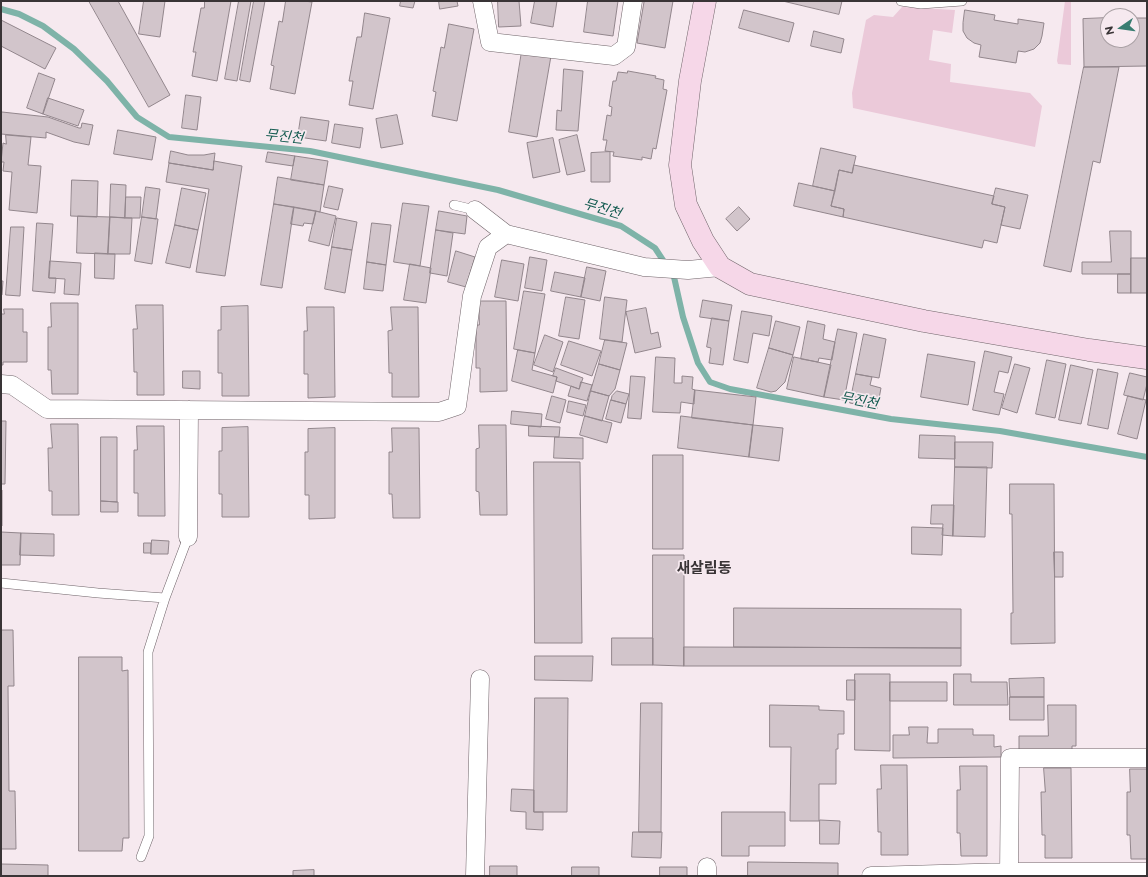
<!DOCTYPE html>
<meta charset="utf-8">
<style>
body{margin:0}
#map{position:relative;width:1148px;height:877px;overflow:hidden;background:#f6e9ef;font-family:Montserrat,sans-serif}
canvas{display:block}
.frame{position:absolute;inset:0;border:2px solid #393436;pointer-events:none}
.north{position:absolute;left:1100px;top:8px;width:40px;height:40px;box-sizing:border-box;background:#f6e9ef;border:1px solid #aaa1a5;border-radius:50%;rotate:257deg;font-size:11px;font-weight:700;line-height:16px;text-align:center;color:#393436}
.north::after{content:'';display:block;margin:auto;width:14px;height:18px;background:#397d71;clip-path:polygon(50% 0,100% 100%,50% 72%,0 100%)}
</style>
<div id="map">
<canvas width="1148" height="877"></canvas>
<div class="frame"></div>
<div class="north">N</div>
</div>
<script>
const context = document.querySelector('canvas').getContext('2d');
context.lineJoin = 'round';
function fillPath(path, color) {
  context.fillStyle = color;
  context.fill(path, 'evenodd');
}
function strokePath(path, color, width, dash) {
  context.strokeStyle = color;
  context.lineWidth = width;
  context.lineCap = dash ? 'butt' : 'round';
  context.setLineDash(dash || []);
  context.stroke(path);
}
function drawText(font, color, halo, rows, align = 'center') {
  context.font = font + ' Montserrat,"Noto Sans KR",sans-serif';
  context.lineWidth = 3.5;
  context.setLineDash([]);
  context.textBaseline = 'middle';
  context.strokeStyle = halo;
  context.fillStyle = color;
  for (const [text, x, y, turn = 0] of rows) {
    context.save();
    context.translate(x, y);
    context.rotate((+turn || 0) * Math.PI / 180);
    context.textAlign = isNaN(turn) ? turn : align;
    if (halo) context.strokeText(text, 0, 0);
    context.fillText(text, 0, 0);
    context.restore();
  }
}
fillPath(new Path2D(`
 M1065,1H1071V65L1058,64L1057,61Z
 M902,7L955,10L952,33L933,30L929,60L951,64L950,82L1030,93L1042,106L1035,147L853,108L852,93L866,20L874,15L893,17Z`), '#ebc9d9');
strokePath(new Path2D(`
 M1,9L19,14L43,26L74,49L107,81L137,117L169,137L310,151L498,190L621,226L655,248L674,277L683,317L698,363L710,382L730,389L891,419L1000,431L1147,457`), '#7eb3a8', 6);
const building = new Path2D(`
 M89,1H118L170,95L149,107Z
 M144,1H165L160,37L139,34Z
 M205,1H231L217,81L192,76L196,52H193L201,8H204Z
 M239,1H251L237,81L225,79Z
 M254,1H265L250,82L240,80Z
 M286,1H304L312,2L295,94L270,89L274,66L271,65L279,21L282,22Z
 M401,1H415L413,8L400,6Z
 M439,1H457L458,6L440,9Z
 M498,1H519L521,26L499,27Z
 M535,1H557L553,27L531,23Z
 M588,1H618L613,36L584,32Z
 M640,1H673L665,48L637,43L644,2Z
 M783,1H842L839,14Z
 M744,10L794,23L789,42L739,28Z
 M965,10L995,15L994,20L1018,24V19L1044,23L1042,36L1040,43L1034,49L1025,52L1018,51L1016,63L979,57L981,45L974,43L967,38L963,31V23Z
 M365,13L390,18L373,109L349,105L353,81H349L357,37H361Z
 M1108,18V40H1132V18H1147V66L1084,67L1083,19Z
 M1,20L56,48L45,69L1,46Z
 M449,24L474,29L457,121L432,116L436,92L433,91L441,47L444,48Z
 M814,31L844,39L841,53L811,46Z
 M522,51L551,56L537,137L509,132Z
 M1084,67H1119L1100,163L1093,161L1071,272L1044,266Z
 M564,69L583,71L578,131L556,130L557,110L561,111Z
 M628,71L656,76L655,78L664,80L663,89L667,90L656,149L653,148L651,159L642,157V160L613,156L614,152L605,151L607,140H603L607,115L611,116L612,107L609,106L613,81H616L618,72L627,73Z
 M39,73L55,79L43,114L27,108Z
 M186,95L201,97L197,130L182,128Z
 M48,98L84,110L78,126L43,114Z
 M2,112L48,117L79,128H81L82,123L93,125L89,145L74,142L46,132V138L1,134Z
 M397,115L403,144L381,148L376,119Z
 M301,117L329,121L326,141L298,137Z
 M335,124L363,128L360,148L332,143Z
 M118,130L156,137L152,160L114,154Z
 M6,135L31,137L28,165L41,166L37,213L9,210L12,172L3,171L4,162H1L3,143L6,144Z
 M577,135L585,171L567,175L559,140Z
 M553,138L560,172L533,178L527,143Z
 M821,148L856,156L852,173L839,170L835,191L813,186Z
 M171,151L188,155H204L215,153L213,170L169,163Z
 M268,152L295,156L293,166L266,162Z
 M610,152V182H591V153Z
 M295,156L328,161L324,185L291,180Z
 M214,161L242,166L225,276L196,272L209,189L166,182L169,163L213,170Z
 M854,165L994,196L992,204L1005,207L997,243L984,240L982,248L843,217L844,209L831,206L839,170L852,173Z
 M278,177L324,185L320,212L274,204Z
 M72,180L98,181L97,217L71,216Z
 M799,183L835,191L831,206L844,209L843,217L794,206Z
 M111,184L126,185L125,218L110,217Z
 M329,186L343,189L338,210L324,207Z
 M146,187L160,189L156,219L142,217Z
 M182,188L206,193L198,230L175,225Z
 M996,188L1028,195L1020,229L1001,225L1005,207L992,204Z
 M126,197H141L140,218H125Z
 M403,203L429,206L420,266L394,262Z
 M274,204L294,207L282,288L261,285Z
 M294,207L316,211L313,224L304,223L303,226L291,224Z
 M739,207L750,219L737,231L726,219Z
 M316,211L336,216L329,246L309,241Z
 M439,211L467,216L465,234L436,230Z
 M78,216L110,217L108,254L77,253Z
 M110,217L132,218L130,254H108Z
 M142,217L158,219L152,264L135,261Z
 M337,218L357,222L352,250L332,247Z
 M37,223L53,224L49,278H56L55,293L33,291Z
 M372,223L391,225L386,265L367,262Z
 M175,225L198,230L190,268L166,263Z
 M11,227H24L20,296L6,295Z
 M436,230L453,233L447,276L430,273Z
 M1110,231H1131V274H1082V262H1111Z
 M332,247L352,250L345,293L325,289Z
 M456,251L475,257L466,287L448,282Z
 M95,253L115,254L114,279L95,278Z
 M530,257L547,260L542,291L525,288Z
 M1131,258H1147V293H1131Z
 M502,260L524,264L518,301L495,297Z
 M50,261L81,263L79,295L64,294L65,279L49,278Z
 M367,262L386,265L383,291L364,289Z
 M410,264L431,268L426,303L404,300Z
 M587,267L606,271L600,301L581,297Z
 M555,272L585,278L581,297L551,291Z
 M1118,274H1131V293H1118Z
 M1,281H3L2,295H1Z
 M524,291L545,294L535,353L514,349Z
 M566,297L585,300L579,339L559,336Z
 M605,297L627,300L622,342L600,339Z
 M703,300L732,305L729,321L700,317Z
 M479,301H506L507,391L480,392V368H476V325H479Z
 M51,303H78V394H52L51,370H48V327H51Z
 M136,305H163L164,395H137V372H134L133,329H137Z
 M248,306L249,396H222V373H218V330H221V307Z
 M307,307H334L335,397L308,398V374H304V331H307Z
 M391,307H418L419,397H392V373H389L388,331L392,330Z
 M646,308L651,334L658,332L661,347L635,353L626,312Z
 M4,309H23V332H27V362H3V365H1V314H4Z
 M742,311L772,316L769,336L753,333L748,363L734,360Z
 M712,318L729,321L723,365L709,363L711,348L707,347Z
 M776,321L800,327L793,355L769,348Z
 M808,321L825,325L823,339L835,342L832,360L819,358L818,362L801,359Z
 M838,329L857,333L844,400L824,397Z
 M864,334L886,339L879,378L856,374Z
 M545,335L563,342L553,372L534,365Z
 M605,340L627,343L620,370L599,364Z
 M569,341L601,351L592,376L561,365Z
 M769,348L793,355L785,382L776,391L771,392L757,388Z
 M518,350L535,353L532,370L557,377L553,393L512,381Z
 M985,351L1012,357L1008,373L999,371L994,392L1004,394L999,415L973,410Z
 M928,354L975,362L968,405L921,397Z
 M656,357L675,358L674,383H682V376L693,377L692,389L695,390L694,404L681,402L680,413L653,412Z
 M794,357L831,365L824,397L787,389Z
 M1047,360L1066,364L1055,418L1036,414Z
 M599,364L620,370L615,389L609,396L591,391Z
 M1015,364L1030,368L1017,413L1002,408Z
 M1071,365L1093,370L1081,424L1059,420Z
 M556,368L583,378L579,389L556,381L557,377L553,376Z
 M1098,369L1118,373L1108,429L1088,425Z
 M183,371H200V389L183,388Z
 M1130,373L1147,377V384L1143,400L1124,395Z
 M856,374L872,377L870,385L881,388L877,409L850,403Z
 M631,376L645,377L641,419L628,418Z
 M581,382L592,385L587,401L568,396L571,386L579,389Z
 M695,390L756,397L753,425L692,418Z
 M591,391L609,396L602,421L585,416Z
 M617,391L629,394L626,404L611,400L612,396Z
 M552,396L566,400L560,423L546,419Z
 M1128,396L1146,400L1137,439L1118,434Z
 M611,400L626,404L621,423L606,419Z
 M569,401L586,405L583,416L567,412Z
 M512,411L542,414L541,427L511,424Z
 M585,416L612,423L607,443L580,435Z
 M681,416L753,425L749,457L678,448Z
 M1,421H6L5,484H1Z
 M51,424H78L79,515H52V491H49L48,448H52Z
 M479,425H506L507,515H480L479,492L476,491V449L479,448Z
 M753,425L783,428L779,461L749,457Z
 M137,426H164L165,516H138V493H134V450H137Z
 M529,426L560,427L559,437L529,436Z
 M248,427L249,517H222V494H219V451H222V428Z
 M335,428V518L309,519V495H305V452H308V429Z
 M392,428H419L420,518H393L392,494H389V452H392Z
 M920,435L955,436V459L919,458Z
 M101,437H117V502L101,501Z
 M555,437L583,438V459L554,458Z
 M955,442H993L992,468L955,467Z
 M653,455H683V549H653Z
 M534,462H580L582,643H535Z
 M955,467H987L985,537L953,536Z
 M1010,484H1054L1055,643L1011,644V613H1013L1012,514H1010Z
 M1,490H2V526H1Z
 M101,501L118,502V512H101Z
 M932,505H954L953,536L942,535L943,524H931Z
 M912,527L943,528L942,555L912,554Z
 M1,532L21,533L20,565H1Z
 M21,533L54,534V556L20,555Z
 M152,540L169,541L168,554H151Z
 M144,543H151V553H144Z
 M1054,552H1063V577H1055Z
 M653,555H684V666L653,665Z
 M734,608L961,609V648L734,647Z
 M1,630H13L14,686H8L9,791H15L16,849H1Z
 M612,638H653V665H612Z
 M684,647L961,648V666H684Z
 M535,656H593L592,681L535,680Z
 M79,657H122V671L128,670L129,838H123L122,851H79Z
 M855,674H890V751L855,750Z
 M954,674H971V682H1007L1008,705H954Z
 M1044,678V697H1010L1009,679Z
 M847,680H855V700H847Z
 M890,682H947V701H890Z
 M1010,697H1044V720H1010Z
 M535,698H568L567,812H534Z
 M641,703H662L661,832H639Z
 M770,705L819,706V710L844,711V734H838V749H836V784H819V821H790L791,747H770Z
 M1048,705H1076V746H1072V750H1019V736H1048Z
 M909,727H928L927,743H938V729H973V735H994V747L1001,746V757L893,758V735H909Z
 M881,765H907L908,855H881V832H878L877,789H881Z
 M960,766H987V856H961L960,833H957V790H960Z
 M1044,768H1071L1072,858H1045V835H1042L1041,792H1045Z
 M1130,769H1147V859H1131L1130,835H1127V792H1130Z
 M512,789L534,790V812H543V830L526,829V812L511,811Z
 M722,812H785V846H749V856H722Z
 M820,820L840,821L839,844H820Z
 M633,832H662L661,858L632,857Z
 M748,862L838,863V876H748Z
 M1,864L48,865V876H1Z
 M490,866H517V876H490Z
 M572,867H599V876H572Z
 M660,867H687V876H660Z
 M314,870V876H293V871Z`);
fillPath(building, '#d2c5cb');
strokePath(building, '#92868c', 1);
const lane = new Path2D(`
 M901,1L921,4L962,1
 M454,205L475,210
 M1,583L98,593L165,598L188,537
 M141,857L149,836L148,652L165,598`);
const street = new Path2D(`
 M482,1L490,42L614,56L626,47L633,1
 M475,210L506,234L644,267L688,270L720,267
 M1,384L12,385L47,409L439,412L457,406L472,296L488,247L506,234
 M188,537L189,410
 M707,867V876
 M475,876L480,679
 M871,876L1009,872H1147
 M1009,876L1010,758H1147`);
const secondary = new Path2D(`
 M705,1L690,81L680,165L686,205L703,241L720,267L750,284L924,321L1089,350L1147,358`);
strokePath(lane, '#6f6469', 10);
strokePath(street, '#6f6469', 19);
strokePath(secondary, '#6f6469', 23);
strokePath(lane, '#fff', 9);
strokePath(street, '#fff', 18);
strokePath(secondary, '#f6d7e8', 22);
drawText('italic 14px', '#145b50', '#f6e9ef', [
 ["무진천",284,137,6],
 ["무진천",602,209,17],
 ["무진천",859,401,11]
]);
drawText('bold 15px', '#393436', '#f6e9ef', [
 ["새살림동",704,569]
]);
</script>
